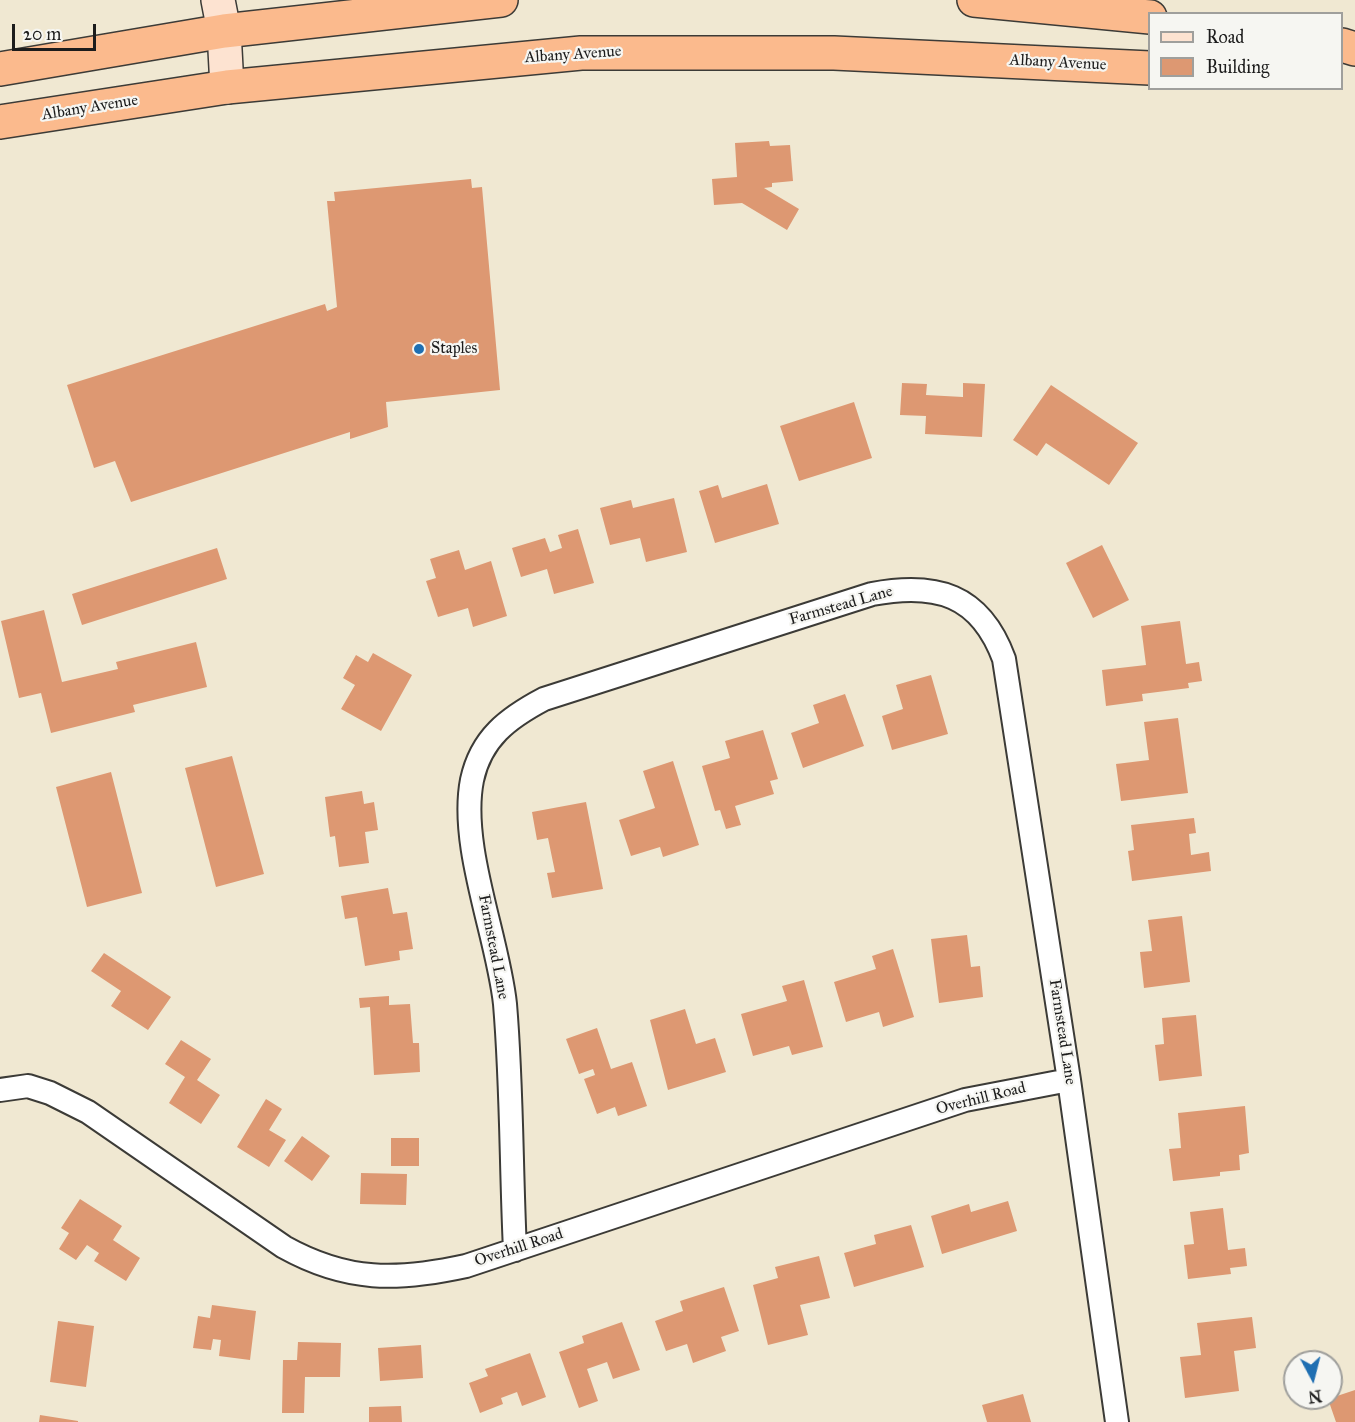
<!DOCTYPE html>
<style>
body{margin:0}
#map{position:relative;width:1355px;height:1422px;overflow:hidden;background:#f0e8d2;font-family:"IM FELL Great Primer",serif}
canvas{display:block}
.legend{position:absolute;left:1148px;top:12px;width:195px;height:78px;box-sizing:border-box;background:#f6f6f2;border:2px solid #9f9f9c;margin:0;padding:8px 10px;list-style:none;font-size:18px;color:#1c1c1c}
.legend li{display:flex;align-items:center;gap:12px;height:30px}
.legend b{width:30px;border:2px solid #9f9f9c}
.north{position:absolute;left:1283px;top:1350px;width:60px;height:60px;box-sizing:border-box;background:#f6f6f2;border:2px solid #9f9f9c;border-radius:50%;rotate:173deg;font-size:16px;font-weight:700;line-height:24px;text-align:center;color:#1c1c1c}
.north::after{content:'';display:block;margin:auto;width:21px;height:27px;background:#1f6fb2;clip-path:polygon(50% 0,100% 100%,50% 72%,0 100%)}
.scale{position:absolute;left:12px;top:24px;width:84px;height:27px;box-sizing:border-box;border:3px solid #1c1c1c;border-top:0;padding-left:8px;font-size:18px;line-height:21px;white-space:nowrap;color:#1c1c1c;-webkit-text-stroke:4px #f6f6f2;paint-order:stroke}
</style>
<div id="map">
<canvas width="1355" height="1422"></canvas>
<ul class="legend">
<li><b style="height:8px;background:#fde3d1"></b>Road</li>
<li><b style="height:16px;background:#dd9872"></b>Building</li>
</ul>
<div class="north">N</div>
<div class="scale">20 m</div>
</div>
<script>
const context = document.querySelector('canvas').getContext('2d');
context.lineJoin = 'round';
function fillPath(path, color) {
  context.fillStyle = color;
  context.fill(path, 'evenodd');
}
function strokePath(path, color, width, dash) {
  context.strokeStyle = color;
  context.lineWidth = width;
  context.lineCap = dash ? 'butt' : 'round';
  context.setLineDash(dash || []);
  context.stroke(path);
}
function drawText(font, color, halo, rows, align = 'center') {
  context.font = font + ' "IM FELL Great Primer",serif';
  context.lineWidth = 4.5;
  context.setLineDash([]);
  context.textBaseline = 'middle';
  context.strokeStyle = halo;
  context.fillStyle = color;
  for (const [text, x, y, turn = 0] of rows) {
    context.save();
    context.translate(x, y);
    context.rotate((+turn || 0) * Math.PI / 180);
    context.textAlign = isNaN(turn) ? turn : align;
    if (halo) context.strokeText(text, 0, 0);
    context.fillText(text, 0, 0);
    context.restore();
  }
}
fillPath(new Path2D(`
 M769,141L770,146L790,145L793,181L772,183V187L764,188L799,209L787,230L742,203L714,205L712,179L737,177L735,143Z
 M471,179L472,188L482,187L500,390L386,402L388,427L350,439V432L131,502L115,461L94,468L67,385L325,304L327,311L337,307L327,201H335L334,192Z
 M902,383L927,384L926,395L963,397V383L985,384L982,437L925,434L926,416L900,415Z
 M1051,385L1138,443L1109,485L1046,443L1037,456L1013,440Z
 M854,402L872,458L799,481L780,426Z
 M767,484L779,524L715,543L699,491L718,485L722,498Z
 M674,498L687,552L646,562L640,538L610,545L600,508L631,500L633,508Z
 M578,529L594,583L554,594L547,569L521,577L512,548L545,538L550,552L562,548L558,535Z
 M1102,545L1129,600L1093,618L1066,563Z
 M217,548L227,579L82,625L72,594Z
 M459,550L465,570L491,561L507,616L473,627L468,608L438,617L426,581L436,578L430,559Z
 M44,610L62,682L118,669L116,662L196,642L207,687L133,705L135,712L51,733L41,693L19,698L1,621Z
 M1180,621L1186,664L1199,662L1202,681L1188,683L1189,688L1142,694L1143,701L1106,706L1102,670L1146,665L1141,626Z
 M373,653L412,675L381,731L341,709L355,685L343,678L356,655L368,662Z
 M931,675L948,734L892,750L882,716L903,709L896,685Z
 M845,694L864,746L803,768L791,733L819,723L813,705Z
 M1178,718L1188,793L1121,801L1116,764L1149,760L1144,722Z
 M763,730L778,779L770,781L774,794L735,806L741,825L726,829L720,810L715,811L702,766L730,758L725,741Z
 M232,756L264,874L216,887L185,768Z
 M673,761L699,845L663,857L660,847L631,856L619,820L655,808L643,771Z
 M111,772L142,893L87,907L56,787Z
 M362,791L364,804L374,802L378,830L365,832L369,863L339,867L335,836L330,837L325,797Z
 M586,802L603,889L552,898L547,873L555,872L548,838L537,840L532,812Z
 M1194,818L1196,833L1189,834L1191,855L1209,852L1211,871L1132,881L1128,851L1134,850L1131,825Z
 M388,888L393,914L407,912L413,949L399,951L400,960L365,966L357,917L345,919L341,896Z
 M1182,916L1190,982L1144,988L1140,952L1152,951L1148,920Z
 M967,935L971,967L980,966L983,997L939,1003L931,939Z
 M893,949L914,1017L883,1027L879,1012L846,1022L834,982L876,969L872,956Z
 M104,953L171,997L148,1030L111,1006L121,991L91,971Z
 M804,980L823,1047L792,1055L789,1046L753,1056L741,1014L787,1001L782,986Z
 M389,996V1005L410,1004L413,1043H419L420,1072L374,1075L370,1007L360,1008L359,998Z
 M685,1009L696,1044L715,1038L726,1072L668,1090L650,1020Z
 M1196,1015L1202,1076L1159,1081L1155,1045L1164,1044L1162,1018Z
 M597,1028L611,1069L632,1062L647,1106L618,1116L615,1107L597,1114L584,1079L595,1075L593,1069L579,1074L566,1039Z
 M181,1040L211,1059L197,1080L220,1095L201,1124L169,1103L185,1077L165,1064Z
 M266,1099L282,1109L269,1130L286,1140L269,1167L237,1147Z
 M1245,1106L1249,1153L1239,1155L1240,1170L1220,1172V1176L1173,1181L1169,1149L1181,1148L1178,1113Z
 M302,1136L330,1156L312,1181L284,1161Z
 M391,1138H419V1166H391Z
 M361,1173L407,1174L406,1205L360,1204Z
 M80,1199L122,1226L113,1240L140,1258L126,1281L94,1261L99,1253L87,1245L76,1260L59,1249L69,1233L61,1228Z
 M1008,1201L1017,1231L942,1254L931,1216L969,1204L971,1212Z
 M1223,1208L1228,1250L1245,1248L1247,1266L1230,1268L1231,1274L1188,1279L1184,1245L1194,1244L1190,1212Z
 M911,1225L924,1267L854,1287L844,1253L876,1244L874,1235Z
 M819,1256L830,1298L800,1305L808,1335L768,1345L753,1285L778,1278L775,1267Z
 M724,1287L739,1331L721,1337L726,1351L693,1363L687,1344L666,1351L655,1321L683,1311L680,1301Z
 M212,1305L256,1311L250,1360L219,1356L221,1340L213,1339L211,1350L193,1348L198,1316L210,1318Z
 M1252,1317L1256,1348L1234,1351L1239,1391L1185,1398L1180,1357L1201,1355L1197,1323Z
 M58,1321L94,1326L86,1387L50,1382Z
 M622,1322L640,1370L613,1379L607,1362L587,1369L598,1401L579,1408L559,1352L584,1343L582,1336Z
 M298,1342L341,1343L340,1377H305L304,1413H282L283,1360H297Z
 M421,1345L423,1378L380,1381L378,1348Z
 M530,1353L546,1397L522,1406L517,1392L501,1398L503,1404L480,1413L469,1383L488,1376L485,1369Z
 M1355,1390V1422H1336L1328,1399Z
 M1023,1394L1031,1422H987L982,1405Z
 M401,1406L402,1422H369V1407Z
 M40,1415L78,1421V1422H39Z`), '#dd9872');
const street = new Path2D(`
 M0,1090L28,1086L50,1093L88,1112L284,1247C347,1282 397,1281 466,1266L965,1100L1069,1080
 M515,1250C511,1168 512,1086 505,1004C498,937 459,846 472,780C481,738 508,718 544,699L872,594C936,582 980,594 1004,659L1069,1080L1117,1422`);
const secondary = new Path2D(`
 M218,0L224,31L227,87`);
const highway = new Path2D(`
 M974,0L1150,17
 M1342,45L1355,49
 M0,69L224,31L501,0
 M0,122L227,87L581,53H834L1150,68`);
strokePath(street, '#3c3b37', 26);
strokePath(secondary, '#3c3b37', 36);
strokePath(highway, '#3c3b37', 36);
strokePath(street, '#fff', 22);
strokePath(secondary, '#fde3d1', 33);
strokePath(highway, '#fbba8d', 33);
for (const [x, y, r, color] of [
 [419,349,6,"#1f6fb2"]
]) {
  const dot = new Path2D();
  dot.arc(x, y, r, 0, 2 * Math.PI);
  context.fillStyle = color;
  context.fill(dot);
  strokePath(dot, '#f6f6f2', 2);
}
drawText('16px', '#1c1c1c', '#f6f6f2', [
 ["Albany Avenue",573,55,-4],
 ["Albany Avenue",1058,63,3],
 ["Albany Avenue",90,108,-9],
 ["Farmstead Lane",841,606,-16],
 ["Farmstead Lane",493,947,79],
 ["Farmstead Lane",1062,1032,81],
 ["Overhill Road",981,1099,-14],
 ["Overhill Road",519,1248,-18]
]);
drawText('16px', '#1c1c1c', '#f6f6f2', [
 ["Staples",431,349]
], 'left');
</script>
